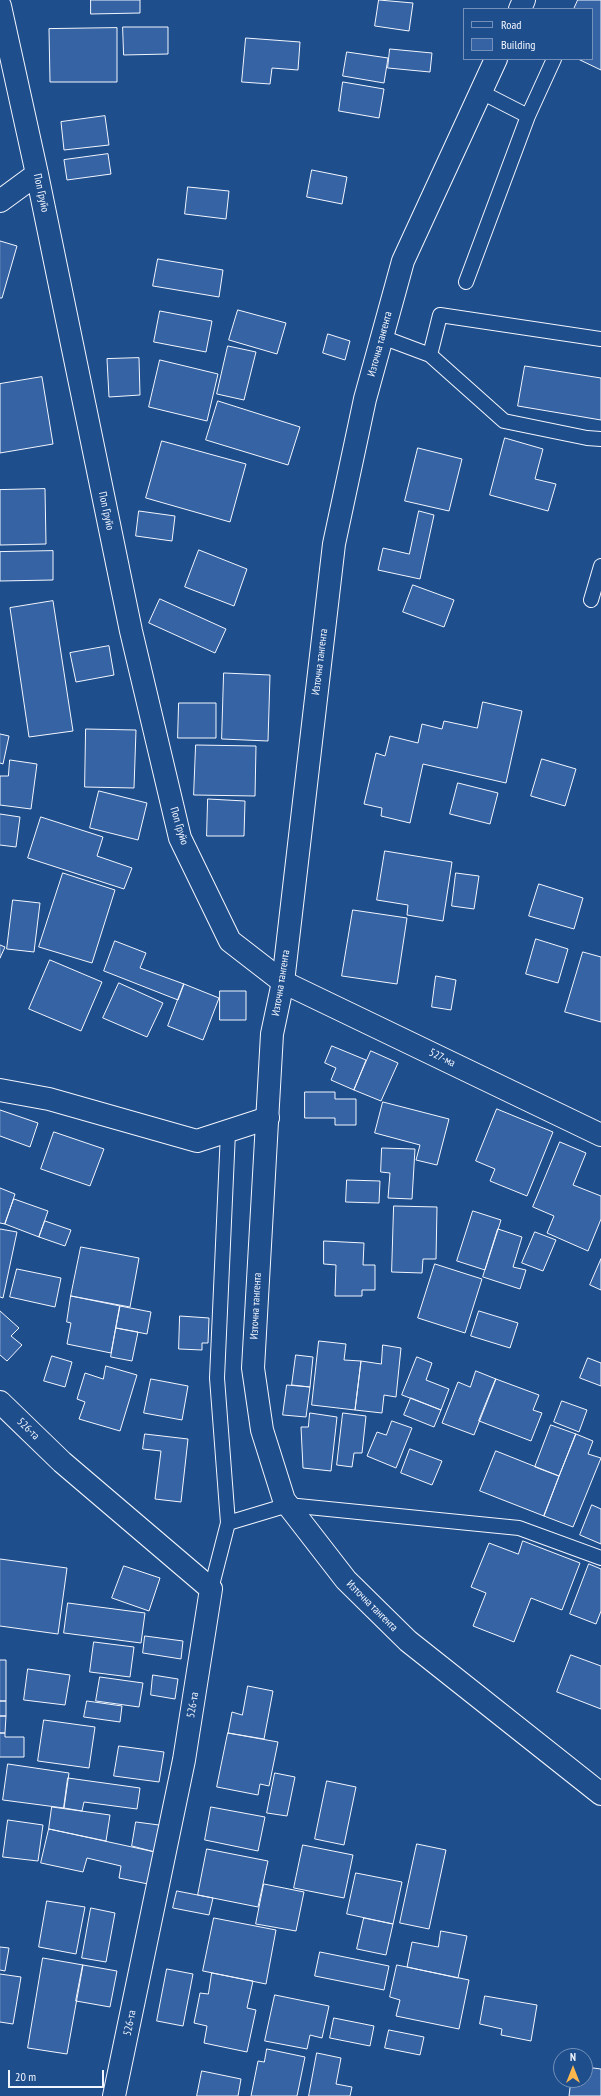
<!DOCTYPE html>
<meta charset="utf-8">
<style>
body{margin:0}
#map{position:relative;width:601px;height:2096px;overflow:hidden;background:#1f4e8c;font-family:"PT Sans Narrow",sans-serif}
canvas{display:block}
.legend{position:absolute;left:463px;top:8px;width:130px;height:52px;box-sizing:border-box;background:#1f4e8c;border:1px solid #7391ba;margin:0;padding:5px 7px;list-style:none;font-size:12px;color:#f2f6ff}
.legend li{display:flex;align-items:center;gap:8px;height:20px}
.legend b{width:20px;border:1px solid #7391ba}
.north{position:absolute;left:553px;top:2048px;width:40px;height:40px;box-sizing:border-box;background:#1f4e8c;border:1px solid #7391ba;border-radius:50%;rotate:0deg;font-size:11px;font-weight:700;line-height:16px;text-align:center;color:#f2f6ff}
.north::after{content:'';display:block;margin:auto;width:14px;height:18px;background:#ffb74d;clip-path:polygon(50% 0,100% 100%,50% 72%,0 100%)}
.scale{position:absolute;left:8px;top:2070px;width:96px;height:18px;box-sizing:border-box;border:2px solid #f2f6ff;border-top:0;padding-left:5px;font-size:12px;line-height:14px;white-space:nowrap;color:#f2f6ff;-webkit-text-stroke:3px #1f4e8c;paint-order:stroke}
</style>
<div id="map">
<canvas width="601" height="2096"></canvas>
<ul class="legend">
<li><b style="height:5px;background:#1f4e8c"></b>Road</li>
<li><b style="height:11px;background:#3563a3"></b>Building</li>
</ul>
<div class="north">N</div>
<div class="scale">20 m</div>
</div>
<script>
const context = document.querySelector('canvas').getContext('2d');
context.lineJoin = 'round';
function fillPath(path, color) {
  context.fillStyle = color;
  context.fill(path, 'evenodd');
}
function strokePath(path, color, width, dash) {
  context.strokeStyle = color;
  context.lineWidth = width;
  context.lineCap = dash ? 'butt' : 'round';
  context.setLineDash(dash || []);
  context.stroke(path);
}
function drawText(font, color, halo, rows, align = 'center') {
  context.font = font + ' "PT Sans Narrow",sans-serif';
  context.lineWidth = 3;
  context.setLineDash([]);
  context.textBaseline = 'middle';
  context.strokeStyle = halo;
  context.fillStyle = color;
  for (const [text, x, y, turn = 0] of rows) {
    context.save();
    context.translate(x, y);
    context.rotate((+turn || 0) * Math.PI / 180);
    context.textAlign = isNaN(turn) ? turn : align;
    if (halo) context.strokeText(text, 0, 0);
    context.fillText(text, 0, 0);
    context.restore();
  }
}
const building = new Path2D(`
 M91,0H140V13L91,14Z
 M379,0L413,3L409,31L375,26Z
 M578,0H601V70L578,59H592V9H574Z
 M123,27H168V54L124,55Z
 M117,28V82H50L49,29Z
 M246,38L300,42L298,70L272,68L270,84L242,82Z
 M390,49L432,53L430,72L388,68Z
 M347,52L388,58L384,83L343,76Z
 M343,82L384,89L379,118L339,111Z
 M105,116L109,145L64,150L61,122Z
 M108,154L111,174L67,180L64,160Z
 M312,170L347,177L342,204L307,197Z
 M188,187L229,191L226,219L185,214Z
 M0,241L17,246L2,298H0Z
 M158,259L223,270L219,297L153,286Z
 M238,310L286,323L277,354L229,340Z
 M160,311L212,321L206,352L154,342Z
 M328,334L350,341L345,360L323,353Z
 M228,346L256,352L244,400L217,394Z
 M139,358L140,395L109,397L107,359Z
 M160,360L218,374L207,421L149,407Z
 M525,366L601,378V420L518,406Z
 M42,377L53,444L0,453V384Z
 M218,401L300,427L288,465L206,440Z
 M505,438L543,449L535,479L556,484L548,511L490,495Z
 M162,441L246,464L230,522L146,498Z
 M418,448L462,459L449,511L405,501Z
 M45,489L46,544L0,545V490Z
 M139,511L175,516L172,541L136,536Z
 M419,511L434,515L420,579L378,570L383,548L409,554Z
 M199,550L247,569L234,606L185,587Z
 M53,551V580L0,581V552Z
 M413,585L454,600L444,627L403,612Z
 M160,599L226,629L215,653L149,623Z
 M53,601L73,731L29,737L10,608Z
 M109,646L114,675L76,682L70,653Z
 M224,673L270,675L268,741L222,739Z
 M483,702L522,711L506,783L423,764L410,823L381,816L382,808L364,804L376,753L385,756L390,736L418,743L422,724L442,729L444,721L477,728Z
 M179,703H216V738H178Z
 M86,729L136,730L134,788L85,787Z
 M0,734L9,736L3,764L0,763Z
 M196,745L256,746L255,796L194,795Z
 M542,759L576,769L565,806L531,796Z
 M10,760L37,764L31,809L0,805V776H8Z
 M458,783L498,793L490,824L450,814Z
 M99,791L147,803L138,840L90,828Z
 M208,799L245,801L244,836H207Z
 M0,814L20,817L16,847L0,845Z
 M41,817L103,837L97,856L132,868L124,889L28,858Z
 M385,851L452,862L443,921L407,915L408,905L377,900Z
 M63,873L115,890L92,963L39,947Z
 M456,873L479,876L474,909L452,906Z
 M539,884L583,898L574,929L529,916Z
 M13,900L40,903L34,952L7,949Z
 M353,910L407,918L397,984L342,976Z
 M536,939L568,949L558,983L526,974Z
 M115,941L146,953L140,968L184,984L178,1000L104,971Z
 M0,945L5,947L0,958Z
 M583,952L601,957V1022L565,1012Z
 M50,960L102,982L81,1031L29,1009Z
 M436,976L456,980L451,1010L432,1007Z
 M119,983L163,1003L147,1037L103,1018Z
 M184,984L219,998L203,1040L168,1026Z
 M220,991H246V1020H220Z
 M332,1046L366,1060L354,1090L331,1080L336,1068L325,1063Z
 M371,1051L398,1063L381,1101L354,1090Z
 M305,1092H335V1099H356V1125H335V1118H305Z
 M383,1102L449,1119L437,1165L416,1160L420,1145L375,1133Z
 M497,1109L553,1132L527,1196L490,1181L495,1169L476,1161Z
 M0,1110L38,1123L30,1147L0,1136Z
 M54,1132L104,1149L90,1186L41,1169Z
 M560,1142L586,1153L573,1185L601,1196V1219L588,1251L547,1233L554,1216L533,1207Z
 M382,1148L415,1149L412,1199L388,1198L390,1173L381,1172Z
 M347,1180L380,1181L379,1203L346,1202Z
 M0,1188L15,1194L5,1224L0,1223Z
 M14,1199L48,1211L39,1237L5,1224Z
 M394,1206L437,1207L436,1259H423L422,1273L392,1272Z
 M473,1211L501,1220L485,1270L457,1261Z
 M45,1221L71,1230L65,1246L39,1237Z
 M0,1229L17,1232L3,1298L0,1297Z
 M498,1229L522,1237L513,1267L526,1270L520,1289L483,1277Z
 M535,1232L556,1240L543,1271L522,1263Z
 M324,1241L364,1243L363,1265H375V1290H362V1296H335L336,1265L324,1264Z
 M81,1247L139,1258L130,1307L71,1296Z
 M601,1259V1290L590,1285Z
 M435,1264L482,1279L465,1333L418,1318Z
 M17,1269L61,1278L55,1307L10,1297Z
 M71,1296L120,1306L111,1353L67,1344L71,1323L67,1322Z
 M120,1306L151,1312L147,1334L116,1328Z
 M0,1311L19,1328L11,1336L22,1345L7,1361L0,1355Z
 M479,1311L518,1323L510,1348L471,1336Z
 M180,1316L209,1318L208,1343H202V1350L179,1349Z
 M116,1328L138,1332L132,1361L111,1357Z
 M319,1341L346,1344L344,1360L361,1361L355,1410L312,1405Z
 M383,1345L401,1348L396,1397L384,1395L382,1413L355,1410L361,1361L381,1364Z
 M296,1355L313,1357L310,1387L292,1385Z
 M52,1356L72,1362L65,1387L44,1381Z
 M417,1357L432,1363L426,1380L449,1389L441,1410L402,1395Z
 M588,1358L601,1363V1386L580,1378Z
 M106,1366L137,1375L120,1431L79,1419L85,1402L77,1399L85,1373L103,1379Z
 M476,1371L496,1379L474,1435L442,1423L458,1382L470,1387Z
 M151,1379L188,1386L182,1420L144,1413Z
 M496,1379L539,1395L533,1410L542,1413L531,1441L479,1421Z
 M287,1385L310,1387L306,1417L283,1415Z
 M411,1398L441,1410L434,1427L404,1415Z
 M562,1401L587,1410L579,1432L554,1422Z
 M310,1413L337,1417L331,1471L303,1468L301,1427H308Z
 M343,1413L366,1416L362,1453H354L352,1467L337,1465Z
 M392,1421L412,1428L396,1468L367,1456L377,1432L386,1435Z
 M551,1425L576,1434L559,1476L535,1467Z
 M145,1434L188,1439L181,1502L155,1499L161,1451L143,1449Z
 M576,1434L593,1441L588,1454L601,1458L573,1527L544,1516Z
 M410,1449L442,1461L432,1485L401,1473Z
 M496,1451L559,1476L544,1516L480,1491Z
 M592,1505L601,1509V1544L580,1535Z
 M523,1541L580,1563L562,1610L531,1598L514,1642L473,1626L486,1593L471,1587L489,1543L518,1554Z
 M0,1559L67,1568L58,1634L0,1626Z
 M589,1564L601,1569V1611L596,1624L570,1614Z
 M124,1566L160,1578L149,1611L112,1598Z
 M68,1603L145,1613L141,1643L64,1633Z
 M145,1636L183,1641L181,1659L143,1653Z
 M94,1642L134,1647L130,1677L90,1672Z
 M571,1655L601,1666V1709L557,1692Z
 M0,1660H6V1701H0Z
 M28,1669L70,1675L65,1705L24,1700Z
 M153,1675L178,1679L175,1699L151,1695Z
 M100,1677L143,1683L139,1707L96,1701Z
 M248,1686L273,1691L264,1739L228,1733L232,1712L242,1715Z
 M0,1701H6V1716H0Z
 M87,1701L122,1706L120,1722L84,1717Z
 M0,1716H6L5,1733H0Z
 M44,1720L95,1727L89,1768L38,1761Z
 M0,1733H5V1737H24V1757H0Z
 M228,1733L278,1742L269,1786L260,1784L258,1795L217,1787Z
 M119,1746L164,1752L159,1782L114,1776Z
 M8,1764L69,1773L64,1808L3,1800Z
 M275,1773L295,1777L287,1816L267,1813Z
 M68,1778L140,1788L137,1809L84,1802L82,1811L64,1808Z
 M327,1781L356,1787L344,1845L315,1839Z
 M52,1807L110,1815L106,1841L49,1829Z
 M211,1807L265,1817L258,1851L205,1840Z
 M8,1820L43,1825L38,1861L3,1857Z
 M136,1822L159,1825L155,1852L132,1846Z
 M49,1829L155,1852L148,1884L119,1878L121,1866L87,1858L83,1872L41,1863Z
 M417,1844L446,1850L429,1929L400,1923Z
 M303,1845L353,1855L344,1898L294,1888Z
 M207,1849L268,1861L258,1907L198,1895Z
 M356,1873L402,1882L393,1924L347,1914Z
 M264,1884L304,1892L296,1931L256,1924Z
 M177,1891L213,1898L209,1915L173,1908Z
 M47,1901L85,1907L76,1954L39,1947Z
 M91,1908L115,1913L106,1962L82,1958Z
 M214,1918L276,1930L266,1984L203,1971Z
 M364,1918L393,1924L386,1955L357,1949Z
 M441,1931L467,1936L458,1978L407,1967L412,1942L438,1947Z
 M0,1947L9,1948L5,1971L0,1970Z
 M320,1952L389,1966L384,1990L315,1976Z
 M43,1958L83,1965L67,2054L28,2048Z
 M83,1965L117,1971L110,2007L76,2001Z
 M397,1965L469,1980L459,2029L396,2016L400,2000L390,1997Z
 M167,1969L193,1974L183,2026L157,2021Z
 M212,1973L253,1981L247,2008L256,2010L247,2052L204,2043L207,2026L194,2023L200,1993L208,1994Z
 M0,1974L21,1977L13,2024L0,2022Z
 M275,1995L329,2006L322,2038L310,2035L307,2049L265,2041Z
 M485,1996L537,2005L531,2041L501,2035L502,2029L480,2024Z
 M334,2018L374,2026L370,2046L330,2038Z
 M389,2030L424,2037L420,2055L385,2048Z
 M267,2049L305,2057L297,2096H251L258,2061L264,2062Z
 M317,2053L341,2058L336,2084L352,2087L350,2096H309Z
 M585,2067L601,2069V2096H569L571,2080H585Z
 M202,2071L241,2079L238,2096H197Z`);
fillPath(building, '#3563a3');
strokePath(building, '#f2f6ff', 1);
const lane = new Path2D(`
 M528,116L554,59
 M466,282L528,116L481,92
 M382,337L430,355L504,421L587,438L601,439
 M430,355L440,315L601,339
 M591,600L601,566
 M228,1132L217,1378L228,1523L288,1505L519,1528L601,1558
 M211,1589L228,1523`);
const street = new Path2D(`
 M0,6L37,174L131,631L180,838L230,941L283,982L601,1135
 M0,201L37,174
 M0,1090L49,1099L197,1141L268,1118
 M0,1402L62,1462L211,1589L184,1760L114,2096`);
const secondary = new Path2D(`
 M520,9L524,0
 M496,59L403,261L365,399L334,544L283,982L272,1034L253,1368L262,1430L284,1500L346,1580L408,1641L601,1794`);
strokePath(lane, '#f2f6ff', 16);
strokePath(street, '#f2f6ff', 24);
strokePath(secondary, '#f2f6ff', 24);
strokePath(lane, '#1f4e8c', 14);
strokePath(street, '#1f4e8c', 22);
strokePath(secondary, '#1f4e8c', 22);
drawText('11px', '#f2f6ff', '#1f4e8c', [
 ["Поп Груйо",41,193,78],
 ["Източна тангента",380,344,-75],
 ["Поп Груйо",106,511,78],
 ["Източна тангента",320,662,-83],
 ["Поп Груйо",179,826,73],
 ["Източна тангента",281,983,-81],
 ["527-ма",442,1058,26],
 ["Източна тангента",256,1306,-87],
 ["526-та",28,1429,44],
 ["Източна тангента",372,1606,45],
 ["526-та",193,1705,-81],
 ["526-та",130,2023,-78]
]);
</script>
